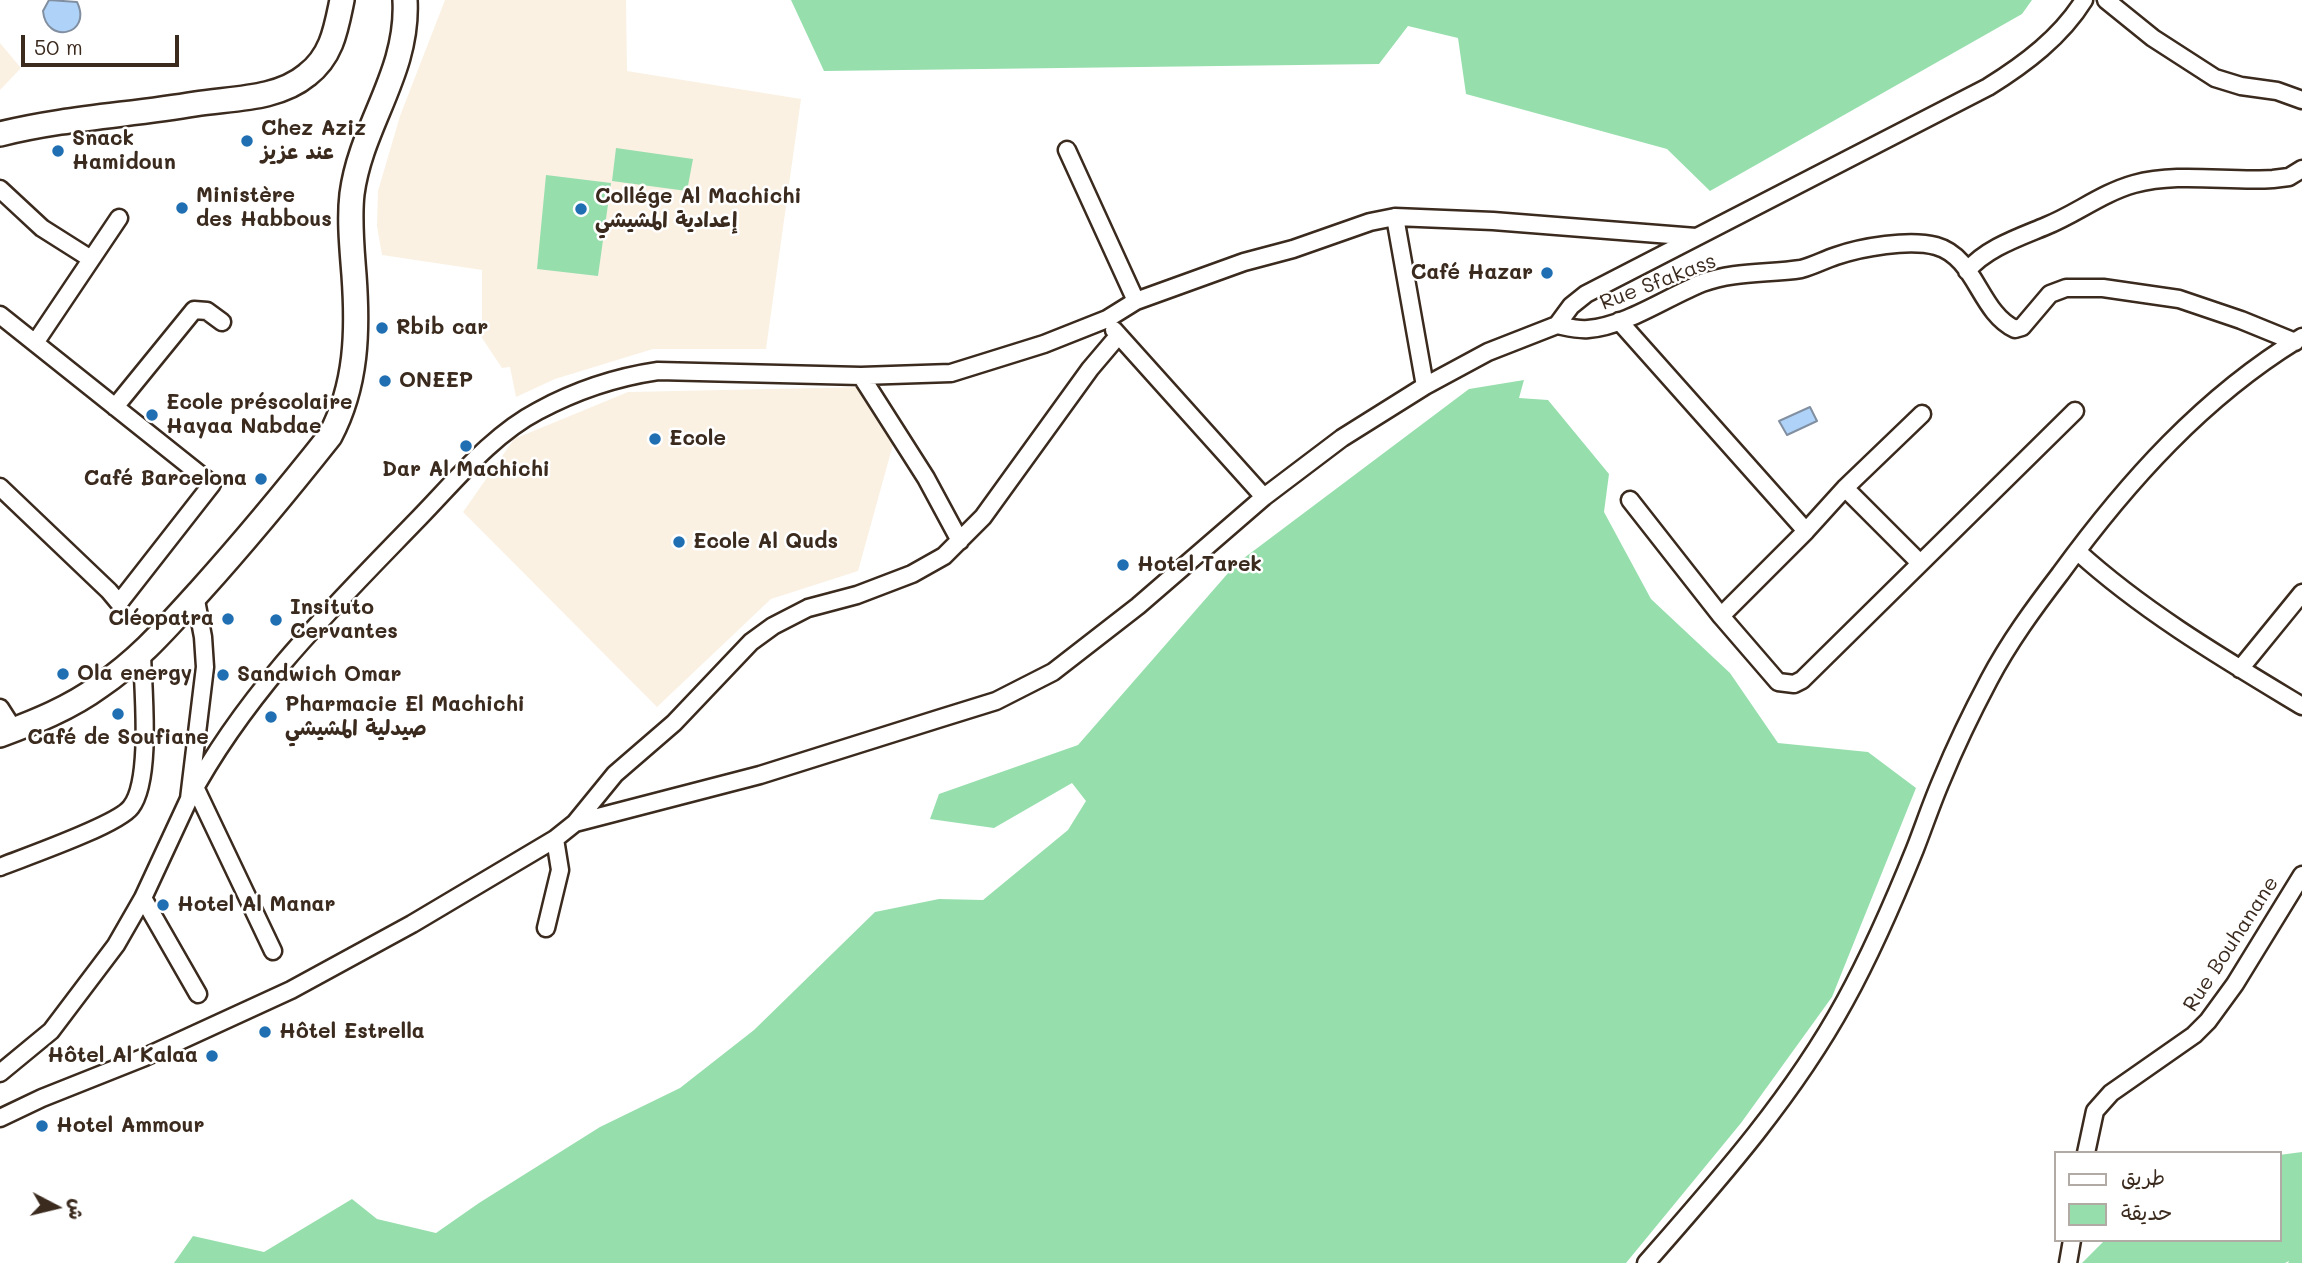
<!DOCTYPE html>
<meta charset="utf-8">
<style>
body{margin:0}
#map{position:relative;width:2302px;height:1263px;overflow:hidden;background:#fff;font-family:Mali,"Playpen Sans Arabic",sans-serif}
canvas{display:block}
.legend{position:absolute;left:2054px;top:1151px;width:228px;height:91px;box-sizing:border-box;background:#fff;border:2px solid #b1aaa5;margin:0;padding:9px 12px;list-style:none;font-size:21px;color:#3b2a1e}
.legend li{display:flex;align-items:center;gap:14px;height:35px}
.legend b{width:35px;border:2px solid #b1aaa5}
.north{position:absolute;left:21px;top:1172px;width:70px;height:70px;-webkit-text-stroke:5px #fff;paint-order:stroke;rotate:97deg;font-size:19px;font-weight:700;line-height:28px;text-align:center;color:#3b2a1e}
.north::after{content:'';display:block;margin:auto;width:24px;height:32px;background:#3b2a1e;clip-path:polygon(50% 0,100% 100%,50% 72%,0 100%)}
.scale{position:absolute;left:21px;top:35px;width:158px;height:32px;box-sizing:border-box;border:4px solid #3b2a1e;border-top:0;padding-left:9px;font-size:21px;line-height:24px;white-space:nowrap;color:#3b2a1e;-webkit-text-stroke:5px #fff;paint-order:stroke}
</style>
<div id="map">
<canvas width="2302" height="1263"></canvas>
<ul class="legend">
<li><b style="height:9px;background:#fff"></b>طريق</li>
<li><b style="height:19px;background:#97dead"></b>حديقة</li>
</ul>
<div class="north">ش</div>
<div class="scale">50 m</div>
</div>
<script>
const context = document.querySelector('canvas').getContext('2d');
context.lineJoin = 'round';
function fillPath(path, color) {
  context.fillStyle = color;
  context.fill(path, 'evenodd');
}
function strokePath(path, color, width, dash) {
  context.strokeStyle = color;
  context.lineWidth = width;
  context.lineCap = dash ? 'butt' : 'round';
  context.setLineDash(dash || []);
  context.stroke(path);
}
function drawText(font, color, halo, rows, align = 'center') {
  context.font = font + ' Mali,"Playpen Sans Arabic",sans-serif';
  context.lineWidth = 5;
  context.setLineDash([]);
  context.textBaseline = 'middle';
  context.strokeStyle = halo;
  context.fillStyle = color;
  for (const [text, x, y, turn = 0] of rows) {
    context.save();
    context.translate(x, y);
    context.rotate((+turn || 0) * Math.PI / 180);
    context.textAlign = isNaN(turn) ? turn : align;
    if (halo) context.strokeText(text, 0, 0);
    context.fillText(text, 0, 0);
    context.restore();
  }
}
fillPath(new Path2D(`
 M445,0H626L627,71L801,99L766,349H653L555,379L516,397L510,367L502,368L482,338V270L382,255L377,226L378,191L400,116Z
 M0,43L21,68L0,90Z
 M865,387L894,441L858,571L771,599L657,707L463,512L514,439L628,392Z`), '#faf1e3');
fillPath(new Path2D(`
 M791,0H2032L2022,14L1710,191L1667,149L1466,94L1458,38L1408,26L1379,64L824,71Z
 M616,148L693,159L687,191L612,181Z
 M546,175L611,183L598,276L537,269Z
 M1524,380L1519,398L1548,400L1609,474L1604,512L1651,599L1730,673L1778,743L1868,752L1916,788L1832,997L1741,1123L1626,1263H174L193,1236L264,1252L352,1199L377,1219L436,1233L479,1203L600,1127L680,1088L754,1030L875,912L939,899L983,900L1068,830L1086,801L1072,783L994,828L930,819L939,794L1078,745L1236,564L1469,389Z
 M2302,1152V1263H2288L2289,1261L2285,1263H2082L2105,1240H2279V1155Z`), '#97dead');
const water = new Path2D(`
 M49,0L77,2C93,35 46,45 43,11Z
 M1810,407L1817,421L1787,435L1779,421Z`);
fillPath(water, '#afd3f8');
strokePath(water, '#818fa1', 2);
const street = new Path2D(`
 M2106,0L2153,38L2215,78L2241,86L2277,91L2302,100
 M1067,150L1136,301
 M0,189L42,228L91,259
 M1395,217L1425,386
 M1967,271C1986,248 2020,237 2046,226C2076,214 2102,193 2134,184C2179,172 2227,182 2273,179L2289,177L2302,169
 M0,315L212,484L119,603L109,591L0,487
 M1619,321L1806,531L1721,616L1630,500
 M1557,325C1567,327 1578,330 1588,329C1626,326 1667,297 1702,283C1734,271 1768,274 1801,269C1813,266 1824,260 1836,256C1862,247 1909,239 1936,246C1976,257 1979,312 2015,329L2022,327L2050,294L2066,288H2103L2179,299L2241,320L2295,342
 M1114,330L1264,497
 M35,343L119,218
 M861,376L926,478L960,541
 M115,407L194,310L207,311L222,322
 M1845,488L1920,563
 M1806,531L1845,488L1922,414
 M2077,551C2144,612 2224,659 2302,706
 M1721,616L1778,682L1794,684L1802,680L2075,411
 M2240,669L2302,593
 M0,708L14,730
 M195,787L273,951
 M189,799C247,690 335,605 420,517C456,480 492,435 538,411C575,391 617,377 658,371L861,376L951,373L1044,344L1107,319L1136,301L1244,262L1293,249L1370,222L1395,217L1493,221L1696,237
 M575,823L615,774L674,723L751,642L773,626L808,608L857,595L912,574L944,556L983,517L1090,369L1118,336
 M0,867C25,857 118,825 131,807C152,780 143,690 142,654
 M143,898L198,994
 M546,928L560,870L555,839
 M0,1073L51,1031L116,945L143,898L189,799L205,667L203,637L195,595
 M0,1118L42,1098L145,1057L291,990L412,924L555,839L575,823L760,775L938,719L996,701L1053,672L1138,606L1264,497L1342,438L1425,386L1488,352L1557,325L1571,306L1586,294L1988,87C2025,64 2061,37 2084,0
 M2086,1153L2095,1111L2111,1093L2194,1035L2208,1021L2235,984L2302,875
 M1646,1263C1718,1181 1792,1098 1845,1001C1872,952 1894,901 1915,849C1924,826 1932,802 1942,779C1956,745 1972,712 1989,680C2009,642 2034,608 2060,574C2127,482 2204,396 2302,337
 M2068,1263L2072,1240`);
const secondary = new Path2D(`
 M0,134C64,118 130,115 195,104C231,98 277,100 307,75C332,56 336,29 342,0
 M0,735C35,722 70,708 100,686C141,658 167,627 200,591C245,541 288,489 330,436C357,385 358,331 354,275C352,249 349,220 352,194C361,125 409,73 405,0`);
strokePath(street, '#3b2a1e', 21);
strokePath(secondary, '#3b2a1e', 28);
strokePath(street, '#fff', 16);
strokePath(secondary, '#fff', 23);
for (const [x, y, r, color] of [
 [247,141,7,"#1f6fb2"],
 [58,151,7,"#1f6fb2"],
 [182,208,7,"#1f6fb2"],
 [581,209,7,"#1f6fb2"],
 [1547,273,7,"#1f6fb2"],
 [382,328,7,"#1f6fb2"],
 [385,381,7,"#1f6fb2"],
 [152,415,7,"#1f6fb2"],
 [655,439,7,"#1f6fb2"],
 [466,446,7,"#1f6fb2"],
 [261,479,7,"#1f6fb2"],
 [679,542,7,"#1f6fb2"],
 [1123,565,7,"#1f6fb2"],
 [228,619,7,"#1f6fb2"],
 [276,620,7,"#1f6fb2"],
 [63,674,7,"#1f6fb2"],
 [223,675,7,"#1f6fb2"],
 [118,714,7,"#1f6fb2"],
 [271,717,7,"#1f6fb2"],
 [163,905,7,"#1f6fb2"],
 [265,1032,7,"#1f6fb2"],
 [212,1056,7,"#1f6fb2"],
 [42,1126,7,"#1f6fb2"]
]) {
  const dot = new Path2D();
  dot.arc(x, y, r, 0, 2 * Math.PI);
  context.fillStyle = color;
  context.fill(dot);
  strokePath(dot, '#fff', 2.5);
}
drawText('bold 21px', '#3b2a1e', '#fff', [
 ["Chez Aziz",261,129],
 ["عند عزيز",261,153],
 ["Snack",72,139],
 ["Hamidoun",72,163],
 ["Ministère",196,196],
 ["des Habbous",196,220],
 ["Collége Al Machichi",595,197],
 ["إعدادية المشيشي",595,221],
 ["Café Hazar",1533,273,"right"],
 ["Rbib car",396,328],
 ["ONEEP",399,381],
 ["Ecole préscolaire",166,403],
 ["Hayaa Nabdae",166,427],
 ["Ecole",669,439],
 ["Dar Al Machichi",466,470,"center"],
 ["Café Barcelona",247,479,"right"],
 ["Ecole Al Quds",693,542],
 ["Hotel Tarek",1137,565],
 ["Insituto",290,608],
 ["Cervantes",290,632],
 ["Cléopatra",214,619,"right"],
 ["Ola energy",77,674],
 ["Sandwich Omar",237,675],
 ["Pharmacie El Machichi",285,705],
 ["صيدلية المشيشي",285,729],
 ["Café de Soufiane",118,738,"center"],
 ["Hotel Al Manar",177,905],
 ["Hôtel Estrella",279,1032],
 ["Hôtel Al Kalaa",198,1056,"right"],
 ["Hotel Ammour",56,1126]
], 'left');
drawText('21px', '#3b2a1e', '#fff', [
 ["Rue Sfakass",1658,282,-21],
 ["Rue Bouhanane",2231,944,-57]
]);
</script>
